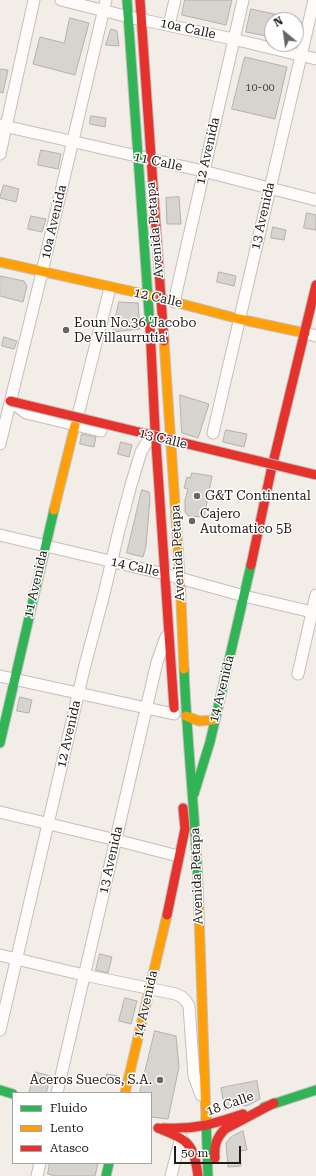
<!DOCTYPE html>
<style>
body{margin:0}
#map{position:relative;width:316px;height:1176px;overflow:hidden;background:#f2ede7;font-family:"Roboto Serif",serif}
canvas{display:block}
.legend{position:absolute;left:12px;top:1092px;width:140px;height:72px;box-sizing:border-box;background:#fff;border:1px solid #a5a4a3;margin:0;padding:5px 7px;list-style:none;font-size:12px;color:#1f1c18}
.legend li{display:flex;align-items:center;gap:8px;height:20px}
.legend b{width:20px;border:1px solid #a5a4a3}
.north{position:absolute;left:264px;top:12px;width:40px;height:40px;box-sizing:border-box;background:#fff;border:1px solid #a5a4a3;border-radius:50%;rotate:331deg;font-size:11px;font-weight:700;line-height:16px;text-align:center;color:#1f1c18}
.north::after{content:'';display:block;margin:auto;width:14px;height:18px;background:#696560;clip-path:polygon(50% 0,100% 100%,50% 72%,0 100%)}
.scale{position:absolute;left:174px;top:1146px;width:67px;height:18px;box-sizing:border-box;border:2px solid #1f1c18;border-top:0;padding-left:5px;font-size:12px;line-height:14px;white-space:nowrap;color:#1f1c18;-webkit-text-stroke:3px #fff;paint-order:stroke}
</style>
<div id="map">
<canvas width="316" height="1176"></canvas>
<ul class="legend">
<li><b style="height:5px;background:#30b455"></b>Fluido</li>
<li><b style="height:5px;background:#ff9f0a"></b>Lento</li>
<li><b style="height:5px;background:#e5322d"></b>Atasco</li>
</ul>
<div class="north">N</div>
<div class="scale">50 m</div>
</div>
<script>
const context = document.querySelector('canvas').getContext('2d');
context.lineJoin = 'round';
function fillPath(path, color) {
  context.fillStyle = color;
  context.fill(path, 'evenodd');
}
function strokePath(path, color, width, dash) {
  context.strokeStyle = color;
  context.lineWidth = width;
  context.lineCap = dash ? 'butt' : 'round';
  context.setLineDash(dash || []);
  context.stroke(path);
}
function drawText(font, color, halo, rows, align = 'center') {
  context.font = font + ' "Roboto Serif",serif';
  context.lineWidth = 3;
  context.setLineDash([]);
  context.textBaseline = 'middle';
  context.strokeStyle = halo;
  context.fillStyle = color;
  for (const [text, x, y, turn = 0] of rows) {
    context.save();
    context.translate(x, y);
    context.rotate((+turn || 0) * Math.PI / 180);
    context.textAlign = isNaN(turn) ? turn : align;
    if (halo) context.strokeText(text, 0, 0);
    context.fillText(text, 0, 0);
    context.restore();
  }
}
const building = new Path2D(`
 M185,0H232L226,25L182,15Z
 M251,9L288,17V20H272V37L246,32Z
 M70,18L89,23L75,75L33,64L40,37L64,43Z
 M111,29L117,31L119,46L106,45Z
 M245,57L287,67L275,119L232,109Z
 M0,69L8,70L3,93L0,92Z
 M91,116L106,118L105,127L90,124Z
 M41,150L61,154L58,169L38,165Z
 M4,185L19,189L16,202L0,198Z
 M179,197L181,224H167L166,198Z
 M307,213L316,215V230L304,228Z
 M31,216L46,219L42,232L28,229Z
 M273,227L286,230L284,240L271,238Z
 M219,272L236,276L234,286L217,282Z
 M0,276L24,281L27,286L23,302L0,296Z
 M119,302L138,303L140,329L113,332Z
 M4,337L17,341L14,349L2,346Z
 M180,395L209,404L198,438L182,433Z
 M226,430L247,434L244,447L223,442Z
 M82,434L96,437L94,447L80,444Z
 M121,442L132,445L129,457L118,454Z
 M192,473L212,476L204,517L188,516L185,512V500L188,489L184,488L187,477L190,478Z
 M142,490L149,492L150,499L146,546L143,557L127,553Z
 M20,697L32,700L29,713L17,711Z
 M100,954L112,957L108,973L96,970Z
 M125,998L137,1001L131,1024L119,1021Z
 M155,1031L176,1036L179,1067L168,1119L151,1117V1093H140Z
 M35,1072L51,1076L46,1093H29Z
 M107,1074L118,1076L116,1084L106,1082Z
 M257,1081L260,1099L247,1106L240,1105L225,1110L221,1088Z
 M243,1131L247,1150L240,1151L241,1166L228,1167L226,1143L231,1137Z
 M50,1163H98L95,1176H55L48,1174Z`);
fillPath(building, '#d7d3ce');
strokePath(building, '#b4b0ac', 1);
const street = new Path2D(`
 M61,0L129,17L233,39L316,59
 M169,25L175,0
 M0,125L203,171L316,200
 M0,154L34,0
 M174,302L243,0
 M305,333L316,336
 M17,406L26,413L101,431
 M79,411L110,288
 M213,433L314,0
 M0,444L42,272L106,0
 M0,535L165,574L244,596L316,613
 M298,674L316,595
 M0,676L174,714
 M0,812L116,840L178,856
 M0,955L84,975L176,994L182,997L186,1001L189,1006L194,1076L201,1095
 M0,1030L85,665L104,594L119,530L131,485L141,452L147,442
 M57,1093L157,662L166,637
 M37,1176L40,1163
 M171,1176L181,1137`);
const fast = new Path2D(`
 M127,0L150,327
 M184,669C187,741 195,812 198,884
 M0,743L54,510
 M194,794L210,742L251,565
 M0,1090L13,1094
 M264,1107L316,1090
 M206,1118L208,1176
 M106,1176L109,1163`);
const slow = new Path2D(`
 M0,262L148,295L239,319L305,333
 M164,341L180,578L184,669
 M54,510L75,425
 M186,716L199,721L214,720
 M198,884L206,1118
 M125,1093L167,915`);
const jam = new Path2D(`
 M140,0L164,341
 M150,327L155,429L174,708
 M251,565L271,471L316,285
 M167,915L185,829L183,808
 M158,1128C188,1140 194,1143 198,1176
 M163,1128C195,1130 213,1124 243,1114
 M215,1158C214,1146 216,1138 225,1129L274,1103`);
strokePath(street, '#c3bfba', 13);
strokePath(fast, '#c3bfba', 11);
strokePath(slow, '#c3bfba', 11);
strokePath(jam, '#c3bfba', 11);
strokePath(street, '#fdfcfb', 11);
strokePath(fast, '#30b455', 9);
strokePath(slow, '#ff9f0a', 9);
strokePath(jam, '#e5322d', 9);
const jamBridge = new Path2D(`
 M10,401L316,475`);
strokePath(jamBridge, '#c3bfba', 11, []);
strokePath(jamBridge, '#e5322d', 9);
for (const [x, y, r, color] of [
 [66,330,4,"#696560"],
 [197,496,4,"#696560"],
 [192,521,4,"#696560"],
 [160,1080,4,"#696560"]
]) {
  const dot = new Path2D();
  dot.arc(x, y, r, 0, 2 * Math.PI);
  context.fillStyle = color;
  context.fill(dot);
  strokePath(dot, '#fff', 1.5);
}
drawText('11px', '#4d4a46', null, [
 ["10-00",260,88]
]);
drawText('13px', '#1f1c18', '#fff', [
 ["10a Calle",188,29,12],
 ["12 Avenida",208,151,-77],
 ["11 Calle",158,162,12],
 ["13 Avenida",263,216,-77],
 ["10a Avenida",54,222,-77],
 ["Avenida Petapa",155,230,-95],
 ["12 Calle",158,298,13],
 ["13 Calle",163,439,14],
 ["Avenida Petapa",178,553,-93],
 ["14 Calle",135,567,13],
 ["11 Avenida",36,584,-77],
 ["14 Avenida",222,689,-76],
 ["12 Avenida",69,734,-77],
 ["13 Avenida",111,860,-77],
 ["Avenida Petapa",197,876,-92],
 ["14 Avenida",146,1004,-77],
 ["18 Calle",230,1104,-19]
]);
drawText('13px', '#1f1c18', '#fff', [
 ["Eoun No.36 'Jacobo",74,323],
 ["De Villaurrutia'",74,338],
 ["G&T Continental",205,496],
 ["Cajero",200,514],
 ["Automatico 5B",200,529],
 ["Aceros Suecos, S.A.",152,1080,"right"]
], 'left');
</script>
